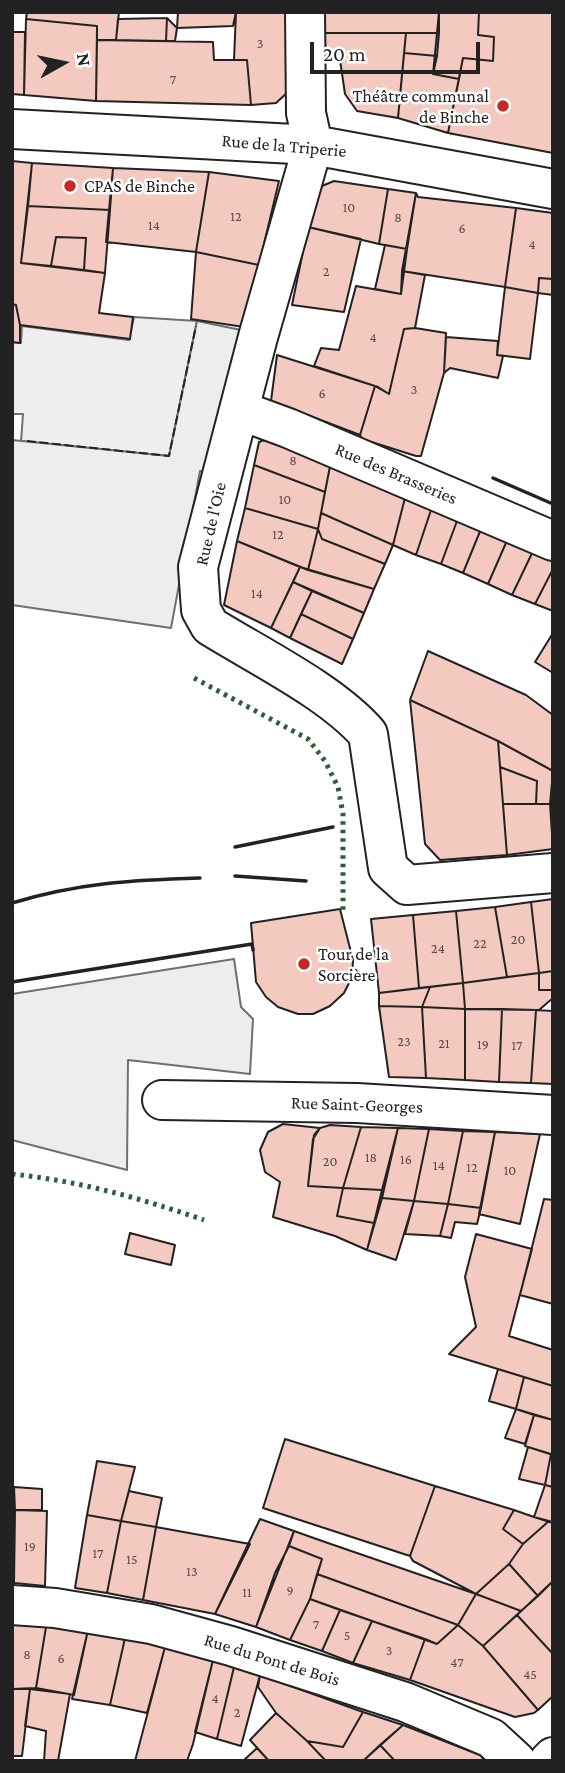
<!DOCTYPE html>
<meta charset="utf-8">
<style>
body{margin:0}
#map{position:relative;width:565px;height:1773px;overflow:hidden;background:#fff;font-family:"Crimson Pro",serif}
canvas{display:block}
.frame{position:absolute;inset:0;border:14px solid #222;pointer-events:none}
.north{position:absolute;left:28px;top:28px;width:70px;height:70px;-webkit-text-stroke:5px #fff;paint-order:stroke;rotate:81deg;font-size:19px;font-weight:700;line-height:28px;text-align:center;color:#222}
.north::after{content:'';display:block;margin:auto;width:24px;height:32px;background:#222;clip-path:polygon(50% 0,100% 100%,50% 72%,0 100%)}
.scale{position:absolute;left:310px;top:42px;width:170px;height:32px;box-sizing:border-box;border:4px solid #222;border-top:0;padding-left:9px;font-size:21px;line-height:24px;white-space:nowrap;color:#222;-webkit-text-stroke:5px #fff;paint-order:stroke}
</style>
<div id="map">
<canvas width="565" height="1773"></canvas>
<div class="frame"></div>
<div class="north">N</div>
<div class="scale">20 m</div>
</div>
<script>
const context = document.querySelector('canvas').getContext('2d');
context.lineJoin = 'round';
function fillPath(path, color) {
  context.fillStyle = color;
  context.fill(path, 'evenodd');
}
function strokePath(path, color, width, dash) {
  context.strokeStyle = color;
  context.lineWidth = width;
  context.lineCap = dash ? 'butt' : 'round';
  context.setLineDash(dash || []);
  context.stroke(path);
}
function drawText(font, color, halo, rows, align = 'center') {
  context.font = font + ' "Crimson Pro",serif';
  context.lineWidth = 5;
  context.setLineDash([]);
  context.textBaseline = 'middle';
  context.strokeStyle = halo;
  context.fillStyle = color;
  for (const [text, x, y, turn = 0] of rows) {
    context.save();
    context.translate(x, y);
    context.rotate((+turn || 0) * Math.PI / 180);
    context.textAlign = isNaN(turn) ? turn : align;
    if (halo) context.strokeText(text, 0, 0);
    context.fillText(text, 0, 0);
    context.restore();
  }
}
const green = new Path2D(`
 M134,317L197,321L169,456L21,441L23,414H12V342L21,343L22,326L129,340Z`);
fillPath(green, '#eee');
strokePath(green, '#6f6f6f', 2);
const parking = new Path2D(`
 M197,321L241,330L209,474L200,471L171,628L12,605V440L169,456Z
 M234,959L241,1007L253,1019L250,1074L128,1060L127,1170L12,1140V994Z`);
fillPath(parking, '#ededed');
strokePath(parking, '#6f6f6f', 2);
const building = new Path2D(`
 M27,12H119L116,40H97V26L26,19Z
 M178,12H236L233,26L177,28Z
 M236,12L287,13L288,92L276,103L251,105L247,60H234Z
 M324,12H439V33H324Z
 M439,12H479L478,35L494,37L493,61L463,58L459,79L433,74Z
 M479,12H553V153L448,133L463,58L493,61L494,37L478,35Z
 M167,18L177,28L175,41H166Z
 M167,18L166,41L116,40L118,19Z
 M26,19L97,26L96,101L24,95Z
 M12,32H25L24,95L12,94Z
 M324,33H406L398,118L357,111L345,94L340,60H327Z
 M406,33H439L437,56L404,53Z
 M97,40L213,42L214,60H247L251,105L96,101Z
 M404,53L437,56L433,74L459,79L448,133L398,118Z
 M12,161L32,163L21,263L105,273L99,313L133,317L130,339L20,325L16,305L12,304Z
 M32,163L113,168L110,210L28,206Z
 M113,168L209,172L196,252L106,242Z
 M209,172L279,181L259,265L196,252Z
 M334,181L388,189L379,244L308,227L317,188Z
 M388,189L416,193L407,249L379,244Z
 M416,193L418,197L516,208L505,287L402,271Z
 M28,206L110,210L105,273L84,270L86,238L56,237L51,266L21,263Z
 M516,208L553,213V279L539,278L538,293L505,287Z
 M308,227L361,239L344,312L292,305Z
 M56,237L86,238L84,270L51,266Z
 M385,245L407,249L401,294L375,289Z
 M196,252L259,265L244,327L191,319Z
 M402,271L425,275L415,328L404,329L389,394L378,387L314,366L321,348L339,350L356,286L401,294Z
 M539,278L553,279V295L538,293Z
 M505,287L538,293L530,359L497,355Z
 M12,304L16,305L20,325V343L12,342Z
 M415,328L446,333L444,373L421,456H416L362,439L360,435L375,386L389,394L404,329Z
 M446,337L498,341L497,355L503,356L498,378L450,368L444,373Z
 M277,355L375,386L360,435L271,401Z
 M280,434L332,456L325,492L254,465L259,442Z
 M332,456L407,490L393,545L321,513Z
 M254,465L325,492L318,529L245,508Z
 M407,490L434,501L416,555L393,545Z
 M434,501L460,513L441,564L416,555Z
 M245,508L318,529L308,570L237,541Z
 M321,513L393,545L385,564L322,539L318,529Z
 M460,513L483,524L463,573L441,564Z
 M483,524L509,536L488,584L463,573Z
 M318,529L322,539L385,564L374,589L308,570Z
 M509,536L535,547L512,595L488,584Z
 M237,541L300,567L271,628L224,605Z
 M535,547L553,555V569L535,604L512,595Z
 M300,567L374,589L364,613L293,582Z
 M553,569V611L535,604Z
 M293,582L312,591L290,638L271,628Z
 M312,591L364,613L353,639L301,614Z
 M301,614L353,639L342,664L290,638Z
 M553,633V673L535,662Z
 M428,651L526,695L553,715V771L498,741L410,700Z
 M410,700L498,741L507,855L440,860L425,844Z
 M498,741L553,771L550,804H536L537,781L500,767Z
 M500,767L537,781L536,804H503Z
 M503,804H550L553,849L507,855Z
 M553,899V971L539,973L531,902Z
 M531,902L539,973L507,977L495,907Z
 M495,907L507,977L463,983L456,911Z
 M340,909L353,960L352,977L344,993L330,1006L313,1014H298L278,1007L266,997L256,982L251,923Z
 M456,911L463,983L419,988L413,915Z
 M413,915L419,988L379,993L371,919Z
 M553,971V990H539V973Z
 M539,973V990H553V998L539,1010L465,1009L463,983Z
 M463,983L465,1009L422,1007L430,987Z
 M430,987L422,1007L379,1006V993Z
 M379,1006L422,1007L426,1078L389,1077Z
 M422,1007L465,1009V1080L426,1078Z
 M465,1009H502L499,1082L465,1080Z
 M502,1009L536,1010L531,1083L499,1082Z
 M536,1010L553,1011V1084L531,1083Z
 M283,1124L320,1128L313,1139L308,1186L343,1188L337,1216L374,1223L367,1250L335,1236L273,1217L280,1182L265,1172L260,1150L268,1132Z
 M330,1125L361,1127L343,1188L308,1186L314,1135L320,1128Z
 M361,1127L398,1128L382,1190L343,1188Z
 M398,1128L429,1129L414,1201L382,1198Z
 M429,1129L463,1131L448,1204L414,1201Z
 M463,1131L495,1132L481,1208L448,1204Z
 M495,1132L540,1134L520,1224L479,1214Z
 M343,1188L382,1190L374,1223L337,1216Z
 M382,1198L414,1201L396,1260L367,1250Z
 M544,1199L553,1200V1304L520,1295Z
 M414,1201L448,1204L440,1236L405,1234Z
 M448,1204L481,1208L477,1224L455,1222L451,1238L440,1236Z
 M130,1233L175,1245L171,1265L125,1254Z
 M476,1234L532,1249L509,1336L553,1350V1386L449,1354L476,1327L465,1277Z
 M498,1369L524,1377L516,1409L489,1401Z
 M524,1377L553,1386V1420L516,1409Z
 M516,1409L534,1415L525,1444L505,1438Z
 M534,1415L553,1420V1455L525,1446Z
 M285,1439L435,1486L410,1556L263,1508Z
 M528,1447L551,1454L545,1485L519,1479Z
 M551,1454L553,1455V1487L545,1485Z
 M97,1461L135,1467L121,1521L87,1515Z
 M545,1485L553,1487V1523L534,1517Z
 M435,1486L514,1510L503,1529L523,1544L509,1564L476,1594L413,1561L410,1556Z
 M14,1487L42,1489V1510H15Z
 M129,1491L162,1498L156,1527L121,1521Z
 M12,1510H15L14,1583H12Z
 M15,1510L47,1511L45,1586L14,1583Z
 M514,1510L534,1517L549,1521L523,1544L503,1529Z
 M87,1515L121,1521L107,1593L75,1588Z
 M260,1519L294,1531L256,1627L215,1614Z
 M121,1521L156,1527L143,1600L107,1593Z
 M549,1521L553,1523V1581L538,1596L509,1564L523,1544Z
 M156,1527L250,1544L215,1614L143,1600Z
 M294,1531L325,1542L476,1594L458,1625L317,1574L322,1559L289,1546Z
 M289,1546L322,1559L310,1599L290,1640L256,1627L275,1573Z
 M509,1564L538,1596L521,1611L476,1594Z
 M317,1574L331,1579L458,1625L437,1644L310,1599Z
 M553,1581V1654L517,1615Z
 M476,1594L521,1611L483,1646L458,1625Z
 M310,1599L340,1610L322,1651L290,1640Z
 M340,1610L372,1621L353,1663L322,1651Z
 M517,1615L553,1654V1696L538,1710L483,1646Z
 M12,1618L47,1621L36,1688L12,1689Z
 M47,1621L88,1630L74,1695L36,1688Z
 M372,1621L425,1639L410,1680L353,1663Z
 M458,1625L483,1646L538,1710L534,1713L515,1717L410,1680L425,1639L437,1644Z
 M88,1630L125,1638L110,1705L72,1699Z
 M125,1638L165,1647L147,1713L110,1705Z
 M165,1647L213,1660L193,1744L187,1761H135Z
 M213,1660L234,1667L217,1739L195,1732Z
 M234,1667L260,1675L241,1746L217,1739Z
 M260,1675L363,1712L343,1747L307,1741L276,1713L258,1687Z
 M12,1689H30L22,1756H12Z
 M30,1689L70,1694L58,1761H44L46,1731L25,1726Z
 M363,1712L403,1725L363,1761H326L307,1741L343,1747Z
 M276,1713L307,1741L326,1761H269L250,1740Z
 M403,1725L485,1757L480,1761H395L380,1745Z
 M380,1745L395,1761H363Z
 M257,1748L269,1761H243Z`);
fillPath(building, '#f3c9c0');
strokePath(building, '#222', 2);
const minor = new Path2D(`
 M305,12L306,113L313,145L258,337L198,567L201,610L210,626C258,656 332,692 368,734L388,868L407,885L553,873
 M12,129L313,145L553,189
 M239,410L288,428L553,541
 M162,1100L357,1103L553,1115
 M12,1605L55,1608L151,1624L231,1646L405,1702L491,1738L516,1761
 M549,1761L553,1757`);
strokePath(minor, '#222', 42);
strokePath(minor, '#fff', 38);
strokePath(new Path2D(`
 M194,678L308,739L325,761L338,787L343,814V914
 M12,1174C79,1181 140,1198 204,1220`), '#2f5e38', 5, [3.5, 5]);
strokePath(new Path2D(`
 M27,441L169,456L196,326`), '#222', 2, [9, 3.5]);
strokePath(new Path2D(`
 M493,478L553,504
 M235,847L333,827
 M235,876L306,881
 M12,903C78,883 132,880 200,878
 M12,982L252,944L253,950`), '#222', 3.5);
for (const [x, y, r, color] of [
 [503,106,7,"#c62828"],
 [70,186,7,"#c62828"],
 [304,964,7,"#c62828"]
]) {
  const dot = new Path2D();
  dot.arc(x, y, r, 0, 2 * Math.PI);
  context.fillStyle = color;
  context.fill(dot);
  strokePath(dot, '#fff', 2.5);
}
drawText('14px', '#564c4a', null, [
 ["3",260,44],
 ["7",173,80],
 ["10",349,208],
 ["12",236,217],
 ["8",398,218],
 ["14",154,226],
 ["6",462,229],
 ["4",532,245],
 ["2",326,272],
 ["4",373,338],
 ["3",414,390],
 ["6",322,394],
 ["8",293,461],
 ["10",285,500],
 ["12",278,535],
 ["14",257,594],
 ["20",518,940],
 ["22",480,944],
 ["24",438,949],
 ["23",404,1042],
 ["21",444,1044],
 ["19",483,1045],
 ["17",517,1046],
 ["18",371,1158],
 ["16",406,1160],
 ["20",330,1162],
 ["14",439,1166],
 ["12",472,1168],
 ["10",510,1171],
 ["19",30,1547],
 ["17",98,1554],
 ["15",132,1560],
 ["13",192,1572],
 ["9",290,1591],
 ["11",247,1593],
 ["7",316,1625],
 ["5",347,1636],
 ["3",389,1651],
 ["8",27,1655],
 ["6",61,1659],
 ["47",457,1663],
 ["45",530,1675],
 ["4",215,1699],
 ["2",237,1713]
]);
drawText('18px', '#222', '#fff', [
 ["Théâtre communal",489,96,"right"],
 ["de Binche",489,117,"right"],
 ["CPAS de Binche",84,186],
 ["Tour de la",318,954],
 ["Sorcière",318,975]
], 'left');
drawText('18px', '#222', '#fff', [
 ["Rue de la Triperie",284,146,5],
 ["Rue des Brasseries",396,474,23],
 ["Rue de l'Oie",211,524,-77],
 ["Rue Saint-Georges",357,1105,2],
 ["Rue du Pont de Bois",272,1660,17]
]);
</script>
